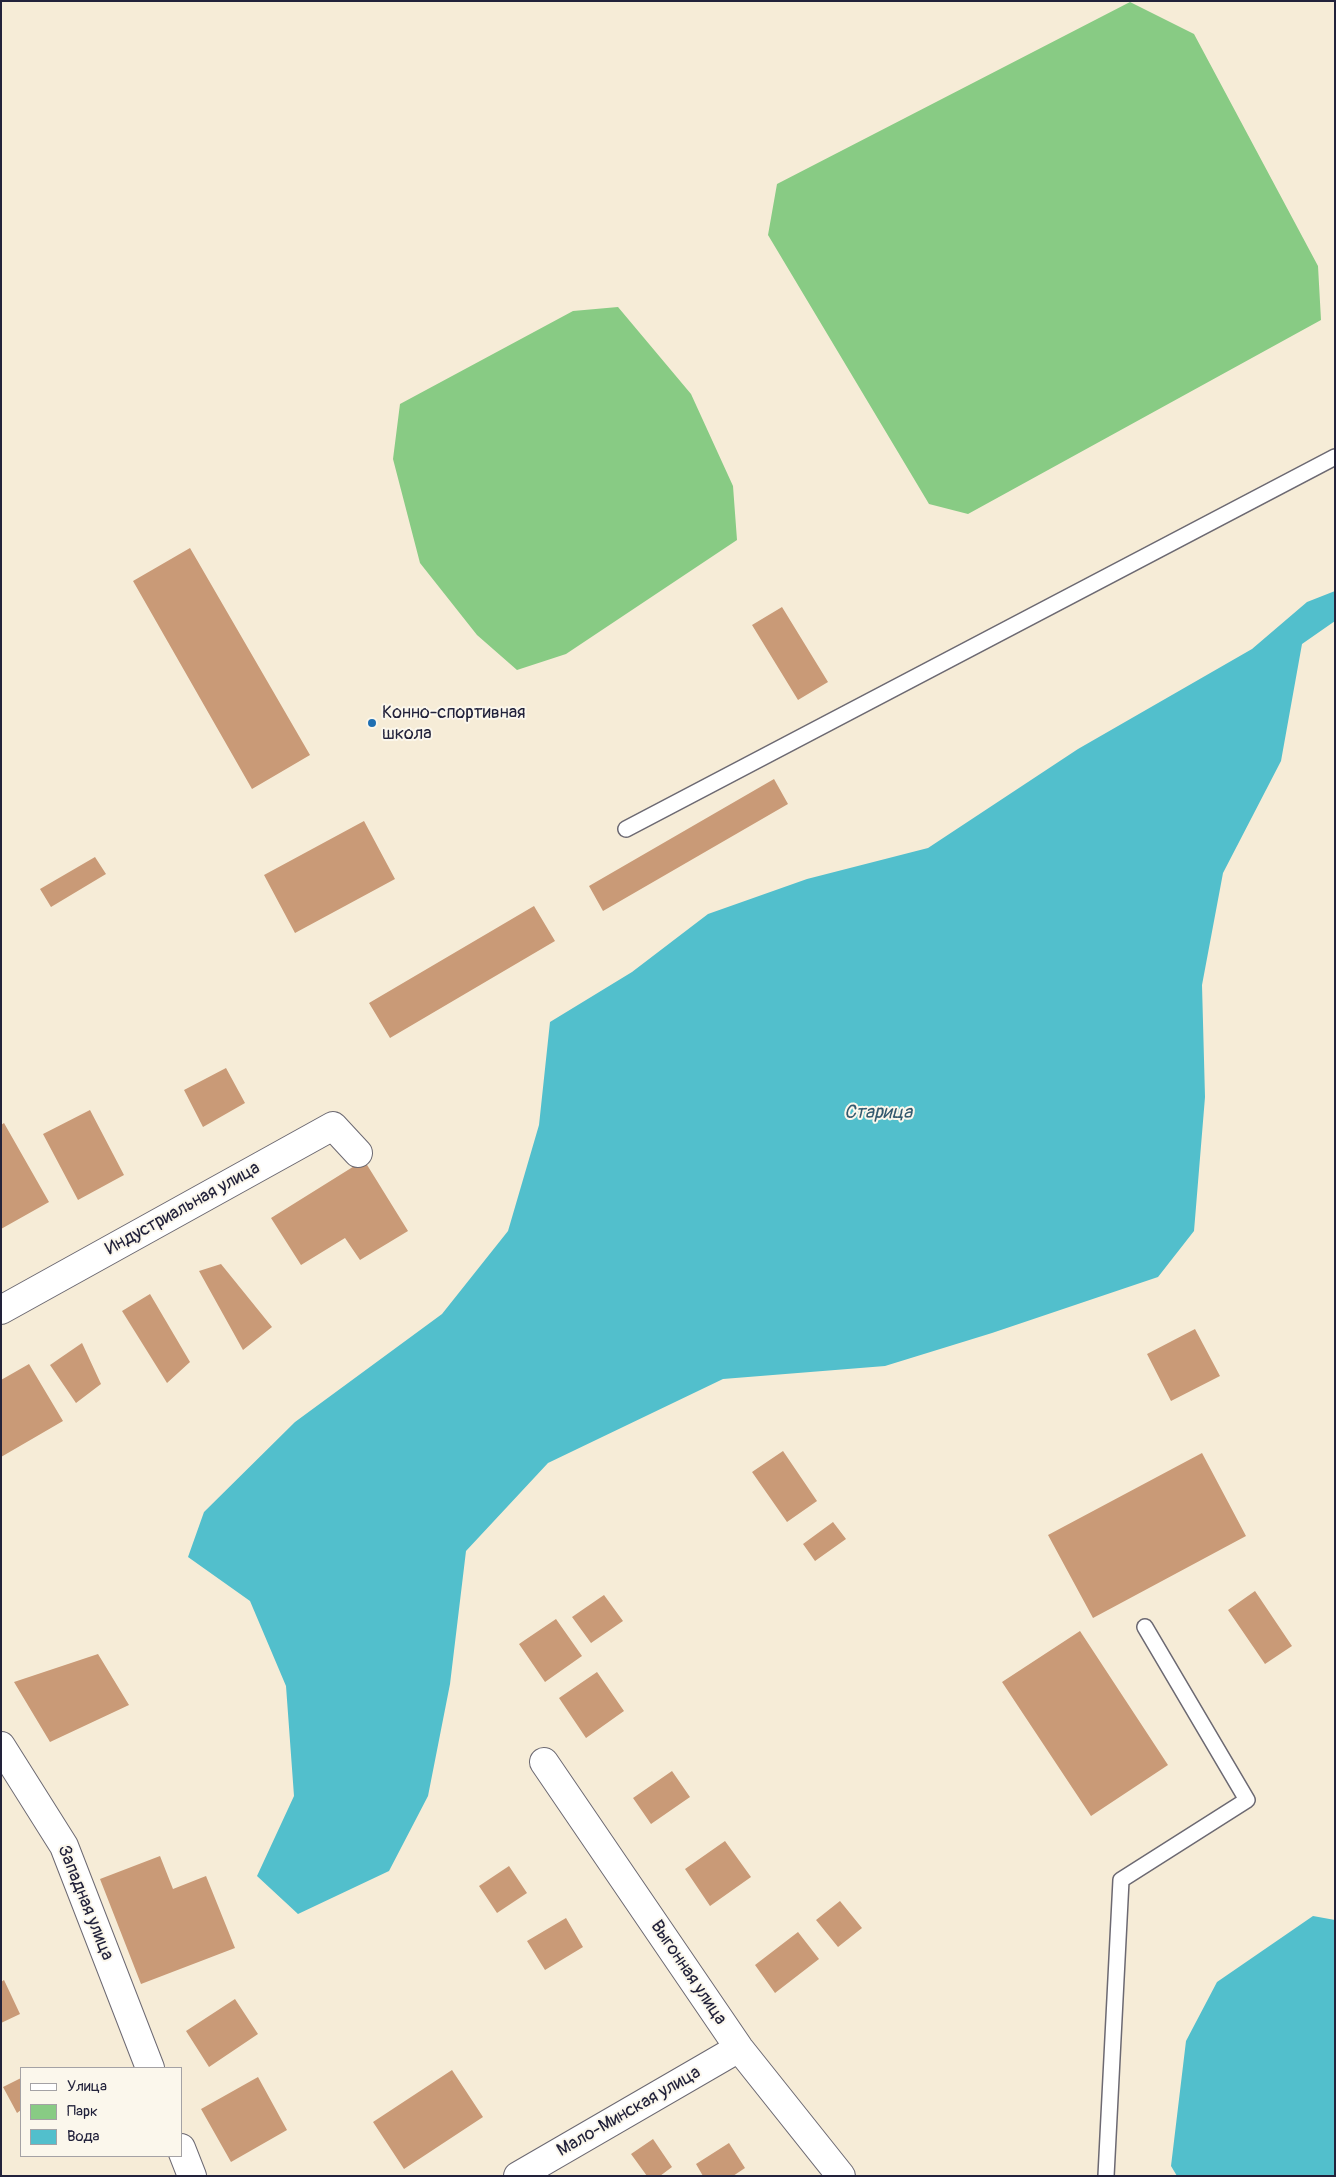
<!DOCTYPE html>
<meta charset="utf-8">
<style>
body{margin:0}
#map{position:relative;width:1336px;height:2177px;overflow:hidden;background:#f6ecd7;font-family:Pangolin,sans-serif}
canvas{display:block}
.frame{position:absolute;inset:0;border:2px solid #22223b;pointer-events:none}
.legend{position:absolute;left:20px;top:2067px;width:162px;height:90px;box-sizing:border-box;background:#fbf7ec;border:1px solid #a4a2a5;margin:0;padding:6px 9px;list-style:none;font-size:15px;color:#22223b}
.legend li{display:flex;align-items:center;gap:10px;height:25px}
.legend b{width:25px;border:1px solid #a4a2a5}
</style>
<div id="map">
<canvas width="1336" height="2177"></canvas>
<div class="frame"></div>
<ul class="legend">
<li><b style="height:6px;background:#fff"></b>Улица</li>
<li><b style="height:14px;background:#88cb84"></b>Парк</li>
<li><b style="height:14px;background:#52bfcc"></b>Вода</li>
</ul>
</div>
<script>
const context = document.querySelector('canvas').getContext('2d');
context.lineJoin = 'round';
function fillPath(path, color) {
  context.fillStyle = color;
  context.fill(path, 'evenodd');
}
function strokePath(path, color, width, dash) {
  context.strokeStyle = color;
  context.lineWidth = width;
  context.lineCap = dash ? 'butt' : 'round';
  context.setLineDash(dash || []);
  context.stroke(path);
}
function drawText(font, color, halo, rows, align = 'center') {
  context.font = font + ' Pangolin,sans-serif';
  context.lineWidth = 4;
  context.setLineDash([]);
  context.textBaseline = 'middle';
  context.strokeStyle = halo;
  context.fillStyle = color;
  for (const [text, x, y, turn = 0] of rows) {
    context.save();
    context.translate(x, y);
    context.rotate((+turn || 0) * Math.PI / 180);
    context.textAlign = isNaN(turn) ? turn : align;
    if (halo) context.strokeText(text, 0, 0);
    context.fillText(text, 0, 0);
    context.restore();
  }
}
fillPath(new Path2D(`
 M1130,2L1194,34L1318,266L1321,320L968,514L929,504L768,235L777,184Z
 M618,307L691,394L733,486L737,540L566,654L517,670L477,635L420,563L393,459L400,404L573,311Z`), '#88cb84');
fillPath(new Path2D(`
 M1335,591V621L1302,644L1281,761L1223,873L1202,985L1205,1097L1194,1231L1158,1277L992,1333L885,1366L723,1379L548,1463L466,1551L450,1684L428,1796L389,1871L298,1914L257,1876L294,1796L286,1686L250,1601L188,1557L204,1512L295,1422L442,1314L508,1231L539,1125L550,1022L632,972L708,914L807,879L928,848L1078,749L1252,649L1307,602Z
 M1313,1916L1335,1920V2176H1177L1171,2166L1186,2041L1217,1982Z`), '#52bfcc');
fillPath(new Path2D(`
 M190,548L310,755L252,789L133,581Z
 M782,607L828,682L798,700L752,625Z
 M774,779L788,804L603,911L589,886Z
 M364,821L395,879L295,933L264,875Z
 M95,857L106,874L51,907L40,889Z
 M534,906L555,941L390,1038L369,1003Z
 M226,1068L245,1103L203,1127L184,1090Z
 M90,1110L124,1175L78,1200L43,1134Z
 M4,1123L49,1202L1,1229V1125Z
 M364,1160L408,1231L360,1260L345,1238L301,1265L271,1218Z
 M221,1264L272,1327L243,1350L199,1271Z
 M150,1294L190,1362L167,1383L122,1311Z
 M1195,1329L1220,1376L1171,1401L1147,1354Z
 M82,1343L101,1384L76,1403L50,1365Z
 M29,1364L63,1421L1,1457V1380Z
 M783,1451L817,1501L787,1522L752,1472Z
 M1202,1453L1246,1536L1093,1618L1048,1535Z
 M833,1522L846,1539L815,1561L803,1544Z
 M1255,1591L1292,1646L1265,1664L1228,1610Z
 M604,1595L623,1621L591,1643L572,1617Z
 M556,1619L582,1656L545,1682L519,1644Z
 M1080,1631L1168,1765L1091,1816L1002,1682Z
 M98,1654L129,1705L50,1742L14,1682Z
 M597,1672L624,1711L586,1738L559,1698Z
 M672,1771L690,1797L651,1824L633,1798Z
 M725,1841L751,1877L710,1906L685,1869Z
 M160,1856L173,1889L206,1876L235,1948L141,1984L100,1879Z
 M509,1866L527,1893L497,1913L479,1886Z
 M840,1901L862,1928L838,1947L816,1920Z
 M566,1918L583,1947L545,1970L527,1941Z
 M798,1932L819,1959L775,1993L755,1965Z
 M4,1980L20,2014L1,2023V1982Z
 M235,1999L258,2034L209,2067L186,2031Z
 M452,2070L483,2117L404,2169L373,2122Z
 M258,2077L287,2130L231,2162L201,2109Z
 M21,2078V2110L17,2113L3,2087Z
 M653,2139L672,2167L660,2176H647L631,2154Z
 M729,2143L745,2168L733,2176H703L696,2164Z`), '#c99a77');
const lane = new Path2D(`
 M626,829L1335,457
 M1106,2176L1121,1880L1247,1800L1145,1627`);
const street = new Path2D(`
 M1,1310L333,1126L358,1153
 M1,1746L64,1846L150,2068
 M544,1762L739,2048L841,2176
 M181,2148L192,2176
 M518,2176L739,2048`);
strokePath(lane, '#6c6972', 18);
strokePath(street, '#6c6972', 30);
strokePath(lane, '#fff', 15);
strokePath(street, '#fff', 28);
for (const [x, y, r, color] of [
 [372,723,5,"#1f6fb2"]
]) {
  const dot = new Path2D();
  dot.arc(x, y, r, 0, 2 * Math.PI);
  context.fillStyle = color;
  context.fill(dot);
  strokePath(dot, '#fbf7ec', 2);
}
drawText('18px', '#22223b', '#fbf7ec', [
 ["Конно-спортивная",382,713],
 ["школа",382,734]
], 'left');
drawText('18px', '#22223b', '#fbf7ec', [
 ["Индустриальная улица",183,1209,-29],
 ["Западная улица",85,1903,68],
 ["Выгонная улица",688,1973,56],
 ["Мало-Минская улица",629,2112,-30]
]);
drawText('italic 19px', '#33596e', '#fbf7ec', [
 ["Старица",878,1113]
]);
</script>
